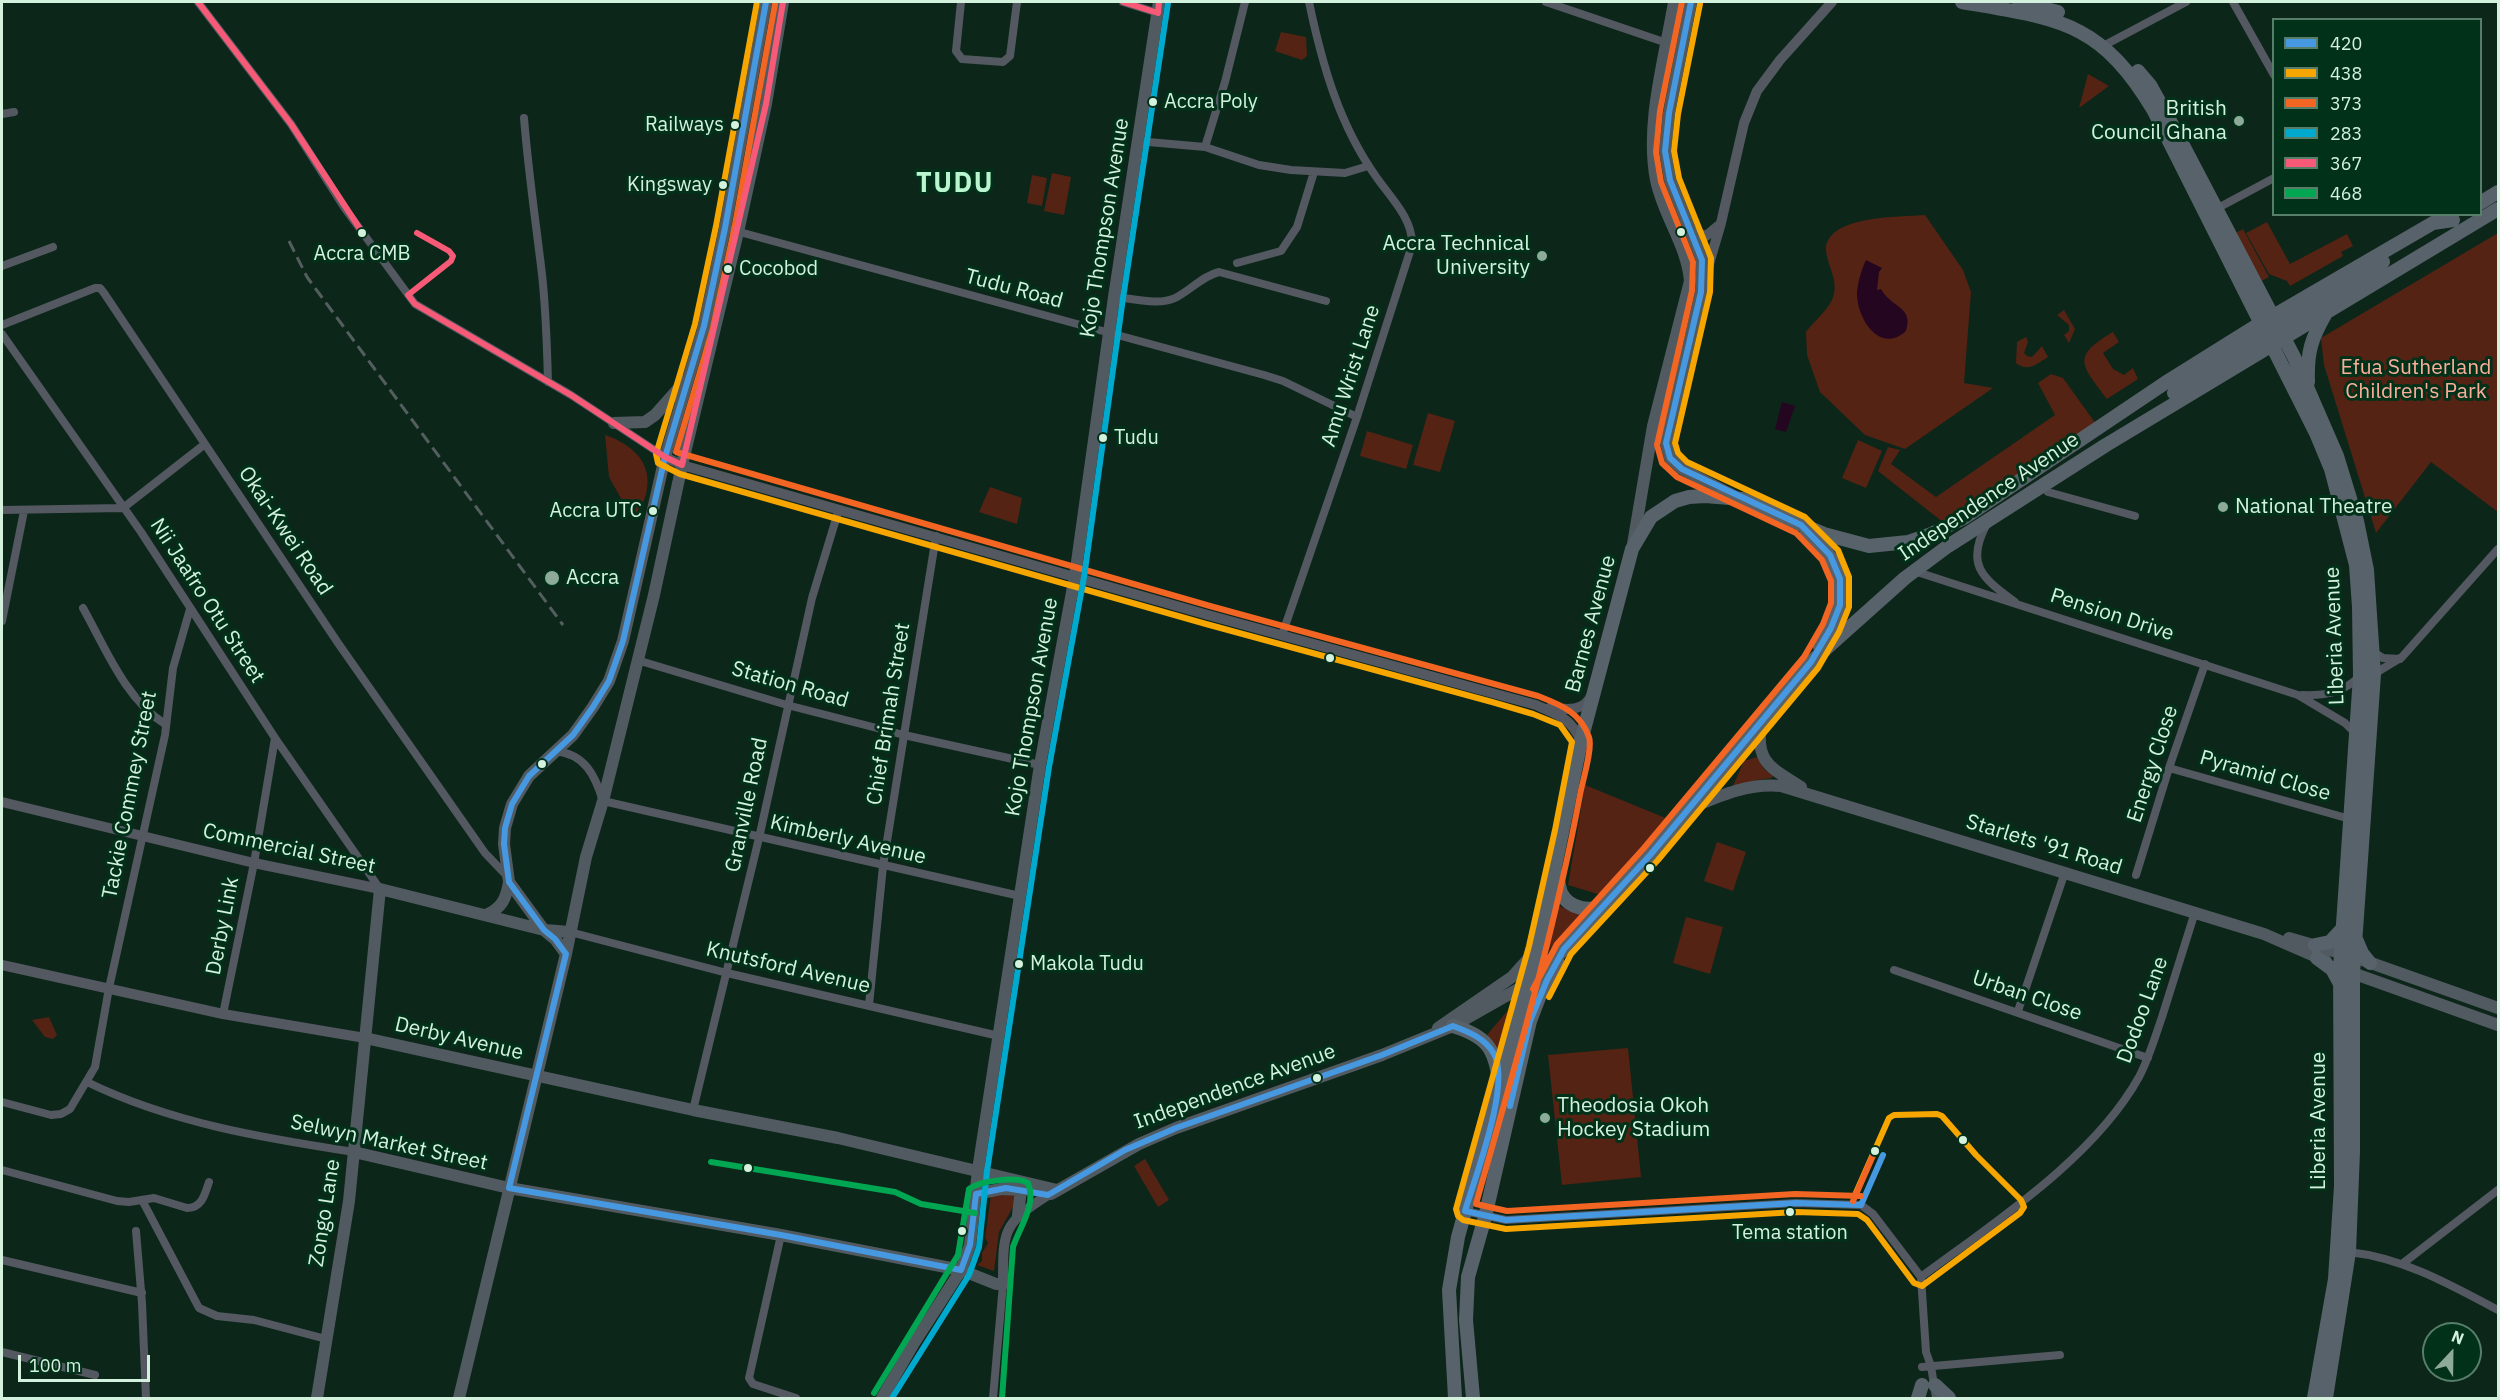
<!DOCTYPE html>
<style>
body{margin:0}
#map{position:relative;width:2500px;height:1400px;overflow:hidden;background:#0c261a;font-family:"IBM Plex Sans",sans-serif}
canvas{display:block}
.frame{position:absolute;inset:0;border:3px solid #d4f1dd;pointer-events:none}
.legend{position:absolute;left:2272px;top:18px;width:210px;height:198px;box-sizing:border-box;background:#02311a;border:2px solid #567e68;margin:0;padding:8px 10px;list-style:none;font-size:18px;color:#d4f1dd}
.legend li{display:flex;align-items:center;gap:12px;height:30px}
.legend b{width:30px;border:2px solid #567e68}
.north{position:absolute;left:2422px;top:1322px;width:60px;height:60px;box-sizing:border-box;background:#02311a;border:2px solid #567e68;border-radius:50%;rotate:22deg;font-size:16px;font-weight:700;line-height:24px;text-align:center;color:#d4f1dd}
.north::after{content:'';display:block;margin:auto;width:21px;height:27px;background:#8eaa99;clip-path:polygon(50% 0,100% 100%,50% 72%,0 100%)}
.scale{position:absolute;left:18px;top:1355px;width:132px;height:27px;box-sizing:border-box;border:3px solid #d4f1dd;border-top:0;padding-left:8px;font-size:18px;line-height:21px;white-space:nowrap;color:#d4f1dd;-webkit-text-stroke:4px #02311a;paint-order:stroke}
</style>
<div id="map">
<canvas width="2500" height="1400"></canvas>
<div class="frame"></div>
<ul class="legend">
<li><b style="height:8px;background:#4699e1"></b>420</li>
<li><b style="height:8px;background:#f7a600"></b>438</li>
<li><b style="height:8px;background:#f26522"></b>373</li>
<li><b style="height:8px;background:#00a9ce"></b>283</li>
<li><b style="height:8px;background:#f75a77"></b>367</li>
<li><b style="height:8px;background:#00a651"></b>468</li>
</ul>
<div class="north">N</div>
<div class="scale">100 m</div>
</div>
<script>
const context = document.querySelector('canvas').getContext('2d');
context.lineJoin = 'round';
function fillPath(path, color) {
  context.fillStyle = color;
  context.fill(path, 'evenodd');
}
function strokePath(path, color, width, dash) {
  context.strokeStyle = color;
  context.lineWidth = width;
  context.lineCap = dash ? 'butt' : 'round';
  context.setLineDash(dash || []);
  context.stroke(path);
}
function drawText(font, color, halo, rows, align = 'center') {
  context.font = font + ' "IBM Plex Sans",sans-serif';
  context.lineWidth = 6;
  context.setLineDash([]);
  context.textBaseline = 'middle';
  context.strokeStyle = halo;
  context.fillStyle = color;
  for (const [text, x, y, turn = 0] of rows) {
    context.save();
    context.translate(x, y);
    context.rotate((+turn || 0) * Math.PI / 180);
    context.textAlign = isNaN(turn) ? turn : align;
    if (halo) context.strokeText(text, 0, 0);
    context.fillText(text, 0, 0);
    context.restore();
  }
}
fillPath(new Path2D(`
 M1281,32L1306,37L1307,56L1302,60L1275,51Z
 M2088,74L2109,86L2079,108Z
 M1052,173L1071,177L1064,215L1044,211Z
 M1032,175L1047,178L1042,206L1027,203Z
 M1925,215L1963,270L1971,292L1964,383L1993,388L1905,449L1865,435L1820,392L1807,355L1806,332C1814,321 1826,312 1832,300C1840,282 1828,268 1826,251C1824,215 1901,217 1925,215Z
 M2267,222L2290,264L2347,234L2353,246L2341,252L2343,256L2290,286L2287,281L2269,274L2246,233Z
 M2243,229L2269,277L2258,283L2232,235Z
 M2498,233V512L2431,462L2376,533L2324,365L2321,338Z
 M2064,310L2075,329L2069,343L2064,335L2069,331V325L2057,315Z
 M2113,332L2119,342L2103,353L2113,369L2124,375L2133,368L2138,379L2107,399C2082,365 2070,357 2113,332Z
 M2026,337L2028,342L2024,353L2027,356L2032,357L2042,346L2048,357C2038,363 2028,373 2016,363L2017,342Z
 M2051,374L2063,378L2096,424L1944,523L1878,471L1888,447L1900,450L1891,464L1936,497L2055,415L2038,383Z
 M1428,413L1455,421L1440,472L1413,465Z
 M1367,431L1413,445L1406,469L1360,456Z
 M605,435C632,444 654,463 646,494C644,503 637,512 633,520L609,477Z
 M1858,440L1882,451L1866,488L1842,478Z
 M990,487L1022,498L1017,524L979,512Z
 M1757,757L1764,769L1773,775L1772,778L1757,780L1732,788L1744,761Z
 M1585,785L1668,819L1601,895L1568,885Z
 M1717,842L1746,852L1733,891L1704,881Z
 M1554,892L1559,906L1585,917L1538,959Z
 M1686,917L1723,927L1710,974L1673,963Z
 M1508,1010L1499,1053L1487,1035Z
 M49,1017L57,1035L53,1039L45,1037L32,1020Z
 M1628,1048L1641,1177L1562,1185L1548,1055Z
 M1145,1159L1169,1200L1158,1207L1134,1166Z
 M1002,1193L1003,1196L1007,1193L1017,1195L1014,1205L999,1232L994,1271L977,1265L982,1261V1253L988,1243L985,1238L991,1195Z`), '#542313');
fillPath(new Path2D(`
 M1866,260L1882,268L1879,272L1877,290L1881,289C1891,308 1914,306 1906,331C1880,355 1856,318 1857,292C1858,281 1861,271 1866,260Z
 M1782,402L1795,406L1786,432L1775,429Z`), '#250620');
strokePath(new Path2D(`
 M198,2L291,124L346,210L415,304L571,395L665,457
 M961,2L956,51L962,59L1003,62L1010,56L1017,2
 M1123,2L1158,13
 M1546,2L1667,43
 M2233,2L2274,75
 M2103,46L2186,2
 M2,114L14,112
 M524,118C528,168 535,217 541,266C546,305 547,344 548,382
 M1137,141L1205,147L1259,165L1291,170L1345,173L1368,166
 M1205,147L1225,82L1245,2
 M2216,209L2274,178
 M725,228L1264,375L1283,381L1357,417
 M1237,263L1281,251L1297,227L1314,172
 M2,266L53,247
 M1114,297C1132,298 1158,306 1175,298C1190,291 1202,276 1219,272L1326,301
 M2,325L95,288H100L104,293L338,643L485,853L507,876
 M2,334L141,532L275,738L380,889
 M2048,492L2135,516
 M2,510L123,508L205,444
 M1988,522C1964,564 1982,578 2015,602
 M1914,571L2298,695L2345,723L2357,735
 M83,608C105,647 125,699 165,724
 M2,621L24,511
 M1282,635L1357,417L1412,245C1413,219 1391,198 1377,178C1339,125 1322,64 1309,2
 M2373,652L2383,658L2400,659
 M637,660L787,705L904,735L1040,765
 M2374,674L2402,657L2498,549
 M2302,695C2325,696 2343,693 2360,676
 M555,751C585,754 595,775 603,801L1020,896
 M2169,768L2350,819
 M2136,875L2169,768L2205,664
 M570,932L727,973L999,1036
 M1894,970L2148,1058
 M869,1005L883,866L936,536
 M2018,1011L2065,872
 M223,1014L254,863L275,738
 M87,1082C171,1123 263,1138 354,1152
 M2,1102L51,1115L61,1114L70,1109L95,1067L109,988L165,735L173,668L190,609
 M693,1110L759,838L812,598L839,509
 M2,1170L117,1201L129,1202L154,1198L187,1208C202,1208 205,1194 209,1182
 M142,1200L199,1308L217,1316L254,1320L326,1339
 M1465,1211L1506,1220L1796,1203L1861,1205L1873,1214L1921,1277L1926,1352L1931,1366L1936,1398
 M136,1231L142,1303L146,1398
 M781,1235L749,1378L753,1384L796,1398
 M2349,1252C2404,1258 2451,1285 2498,1310
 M2,1260L142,1293
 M2402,1264L2498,1190
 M1921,1277C1995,1222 2094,1158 2139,1077C2149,1058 2155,1037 2162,1017C2173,982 2184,947 2195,912
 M2,1352L95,1375
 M1922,1367L2060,1355
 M993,1398L1003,1284`), '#535861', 8);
strokePath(new Path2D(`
 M1691,231L1706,236L1718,226
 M1704,281L1721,223L1744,123L1757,91L1780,60L1832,2
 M665,457L682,465L1208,615L1536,705C1558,715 1570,717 1581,741
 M1551,707C1566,710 1585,712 1592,694
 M2,802L254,863L380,889
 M2,965L223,1014L365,1038
 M1003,1284C1003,1231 1002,1224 1048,1195`), '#535861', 10);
strokePath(new Path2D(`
 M1691,2L1669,113L1665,151L1670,180L1702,260L1701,292L1666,443L1670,458L1682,469L1738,498
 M614,423L645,422L655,415L687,379
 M1633,544L1653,426L1690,281C1687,245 1663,215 1656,180C1645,124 1665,57 1674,2
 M1761,722C1755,763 1770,767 1801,787
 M1688,809C1719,796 1747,783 1781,786L2264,934L2326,961
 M486,915C502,908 506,899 509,882
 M2289,938L2354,957L2498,1008
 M566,954L555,939L544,930L509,882L504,844L505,828L512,804L529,776L573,735L593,707L609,681L623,641L665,457L704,326L725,228L766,2
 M2344,970L2498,1025
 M1438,1028L1512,977L1538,948
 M365,1038L693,1110L838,1138L1057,1190
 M354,1152L509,1188L781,1235L961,1270L996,1284H1003
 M976,1194L1001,1189L1025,1190
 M1051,1194L1139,1144L1176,1128L1382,1055L1453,1026L1527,984
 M1018,1215L1021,1189
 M317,1398L349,1201L380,889L544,930L570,932
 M459,1398L566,954L586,857L603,801L654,595L682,465L738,232L766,104L783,2
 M882,1398L914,1343L961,1270L970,1245L978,1170L1040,765L1075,576L1114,297L1159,2`), '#525a61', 12);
strokePath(new Path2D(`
 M1962,2C2058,19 2100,20 2154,111L2316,433L2331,469L2356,565L2359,607L2360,676L2340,968L2341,1186L2335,1279L2314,1398
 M2019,2L2058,12
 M2138,71L2150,85L2175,130L2294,357L2337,456L2357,521L2367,570L2374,674L2353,973V1152L2349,1252L2326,1398
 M2480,203L2498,192
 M2275,334L2279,326L2383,262
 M2308,382C2307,352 2311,339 2326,313
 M2174,393L2265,333L2269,327
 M1806,530C1850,571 1850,597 1820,647
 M1556,873C1558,879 1559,887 1561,893C1569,909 1591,913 1605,904
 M2356,939L2362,953L2370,963
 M2315,945L2330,942L2343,928
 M2317,958L2332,969L2339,982
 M1529,982L1564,949L1636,871L1811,662L1905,578L1948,546L2106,445L2498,209
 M1453,1026C1486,1036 1495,1048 1499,1081
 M1935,1385L1949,1398
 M1455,1398L1449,1290L1458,1237L1538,948L1581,741L1632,549L1651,517L1675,501L1689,497L1705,496L1742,499L1824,534L1869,546L1908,542L1931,534L1964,518L2165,383L2261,323L2433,223L2453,220
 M1473,1398L1466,1320L1468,1277L1485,1217L1530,1021L1540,995L1557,961
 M1918,1398L1922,1385`), '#58626a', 14);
strokePath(new Path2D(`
 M289,241L307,277L563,625`), '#535e5e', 3, [12, 6]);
strokePath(new Path2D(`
 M766,2L725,228L704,326L665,457L623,641L609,681L593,707L573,735L529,776L512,804L505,828L504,844L509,882L544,930L555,939L566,954L509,1188L781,1235L961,1270L970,1245L976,1194L1006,1188L1048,1195L1125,1150L1176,1128L1382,1055L1453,1026C1469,1032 1485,1038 1494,1054C1511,1084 1475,1177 1465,1211L1506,1220L1796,1203L1861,1205
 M1510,1106L1530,1021L1547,980L1564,949L1651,854L1811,662L1831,628L1840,605V579L1830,555L1801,525L1682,469L1670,458L1666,443L1701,292L1702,260L1670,180L1665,151L1669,113L1691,2
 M1861,1205L1883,1155`), '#4699e1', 6);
strokePath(new Path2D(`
 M757,2L716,226L695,324L656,454L658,463L680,474L1206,624L1492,702L1533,714L1560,725L1572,742L1555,830L1529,946L1456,1209L1458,1216L1463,1220L1506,1229L1796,1212L1858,1214L1867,1220L1914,1283L1922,1286L2020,1213L2024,1207L2021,1200L1976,1155L1942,1116L1937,1114L1894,1115L1889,1118L1855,1195
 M1549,997L1571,954L1658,860L1818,668L1839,632L1849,607V577L1838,550L1805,517L1687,462L1678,453L1675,443L1710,292L1711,258L1679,178L1674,151L1678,114L1700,4`), '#f7a600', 6);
strokePath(new Path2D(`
 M775,4L734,230L713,328L676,452L1210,606L1538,696C1561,705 1580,712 1589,737C1593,748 1582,783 1580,795C1554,934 1514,1069 1476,1204L1507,1211L1795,1194L1861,1196
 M1533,989L1557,944L1644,848L1804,657L1823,624L1831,603V581L1822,560L1796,533L1677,477L1662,463L1657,445L1692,291L1693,262L1661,182L1656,152L1660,111L1682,2
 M1853,1201L1875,1151`), '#f26522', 6);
strokePath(new Path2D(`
 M892,1398L969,1275L979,1247L987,1171L1049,767L1084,577L1123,298L1168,3`), '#00a9ce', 6);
strokePath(new Path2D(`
 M198,2L291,124L364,235
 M1123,2L1158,13L1159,2
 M417,233L449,251L453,256L451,261L408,295L415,304L571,395L665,457L682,465L766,104L783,2`), '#f75a77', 6);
strokePath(new Path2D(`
 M711,1162L895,1192L921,1204L975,1213
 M874,1393L958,1255L969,1189C979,1181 1017,1176 1028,1183C1037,1205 1019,1228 1013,1247L1002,1398`), '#00a651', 6);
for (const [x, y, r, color] of [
 [1153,102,5,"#d4f1dd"],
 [2239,121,6,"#8eaa99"],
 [735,125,5,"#d4f1dd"],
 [723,185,5,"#d4f1dd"],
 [1681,232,5,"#d4f1dd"],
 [362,233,5,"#d4f1dd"],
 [1542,256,6,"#8eaa99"],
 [728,269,5,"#d4f1dd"],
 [1103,438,5,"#d4f1dd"],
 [2223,507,6,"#8eaa99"],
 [653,511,5,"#d4f1dd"],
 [552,578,8,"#8eaa99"],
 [1330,658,5,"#d4f1dd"],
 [542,764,5,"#d4f1dd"],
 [1650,868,5,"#d4f1dd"],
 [1019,964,5,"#d4f1dd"],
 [1317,1078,5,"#d4f1dd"],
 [1545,1118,6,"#8eaa99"],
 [1963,1140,5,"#d4f1dd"],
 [1875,1151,5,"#d4f1dd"],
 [748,1168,5,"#d4f1dd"],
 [1790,1212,5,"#d4f1dd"],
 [962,1231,5,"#d4f1dd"]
]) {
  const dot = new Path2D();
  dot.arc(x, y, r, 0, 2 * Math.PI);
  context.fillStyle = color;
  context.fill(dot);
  strokePath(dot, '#02311a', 2);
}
drawText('20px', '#d4f1dd', '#02311a', [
 ["Accra Poly",1164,102],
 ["Railways",724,125,"right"],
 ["Kingsway",712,185,"right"],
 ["Accra CMB",362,254,"center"],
 ["Cocobod",739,269],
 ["Tudu",1114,438],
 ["Accra UTC",642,511,"right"],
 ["Makola Tudu",1030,964],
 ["Tema station",1790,1233,"center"]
], 'left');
drawText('21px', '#d4f1dd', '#02311a', [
 ["British",2227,109,"right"],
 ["Council Ghana",2227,133,"right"],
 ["Accra Technical",1530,244,"right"],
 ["University",1530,268,"right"],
 ["National Theatre",2235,507],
 ["Accra",566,578],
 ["Theodosia Okoh",1557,1106],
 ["Hockey Stadium",1557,1130]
], 'left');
drawText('21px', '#d4f1dd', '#02311a', [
 ["Kojo Thompson Avenue",1105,228,-81],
 ["Tudu Road",1014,289,15],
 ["Amu Wrist Lane",1351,376,-72],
 ["Independence Avenue",1989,497,-34],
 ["Okai-Kwei Road",285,531,56],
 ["Nii Jaafro Otu Street",207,601,57],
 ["Pension Drive",2112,615,18],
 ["Barnes Avenue",1591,624,-75],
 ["Liberia Avenue",2335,636,-92],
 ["Station Road",790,685,16],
 ["Kojo Thompson Avenue",1032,707,-80],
 ["Chief Brimah Street",889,714,-81],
 ["Energy Close",2153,764,-72],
 ["Pyramid Close",2265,776,16],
 ["Tackie Commey Street",130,795,-79],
 ["Granville Road",747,805,-78],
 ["Kimberly Avenue",848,840,13],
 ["Starlets '91 Road",2044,845,17],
 ["Commercial Street",289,849,12],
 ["Derby Link",223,926,-79],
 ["Knutsford Avenue",788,968,13],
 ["Urban Close",2027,996,19],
 ["Dodoo Lane",2143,1010,-70],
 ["Derby Avenue",459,1039,13],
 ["Independence Avenue",1235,1087,-20],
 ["Liberia Avenue",2319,1121,-90],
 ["Selwyn Market Street",389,1143,12],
 ["Zongo Lane",325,1213,-81]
]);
drawText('21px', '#faae99', '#02311a', [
 ["Efua Sutherland",2416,368],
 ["Children's Park",2416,392]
]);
context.letterSpacing = '1.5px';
drawText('bold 27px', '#b9f5ce', '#02311a', [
 ["TUDU",955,184]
]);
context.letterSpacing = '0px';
</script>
